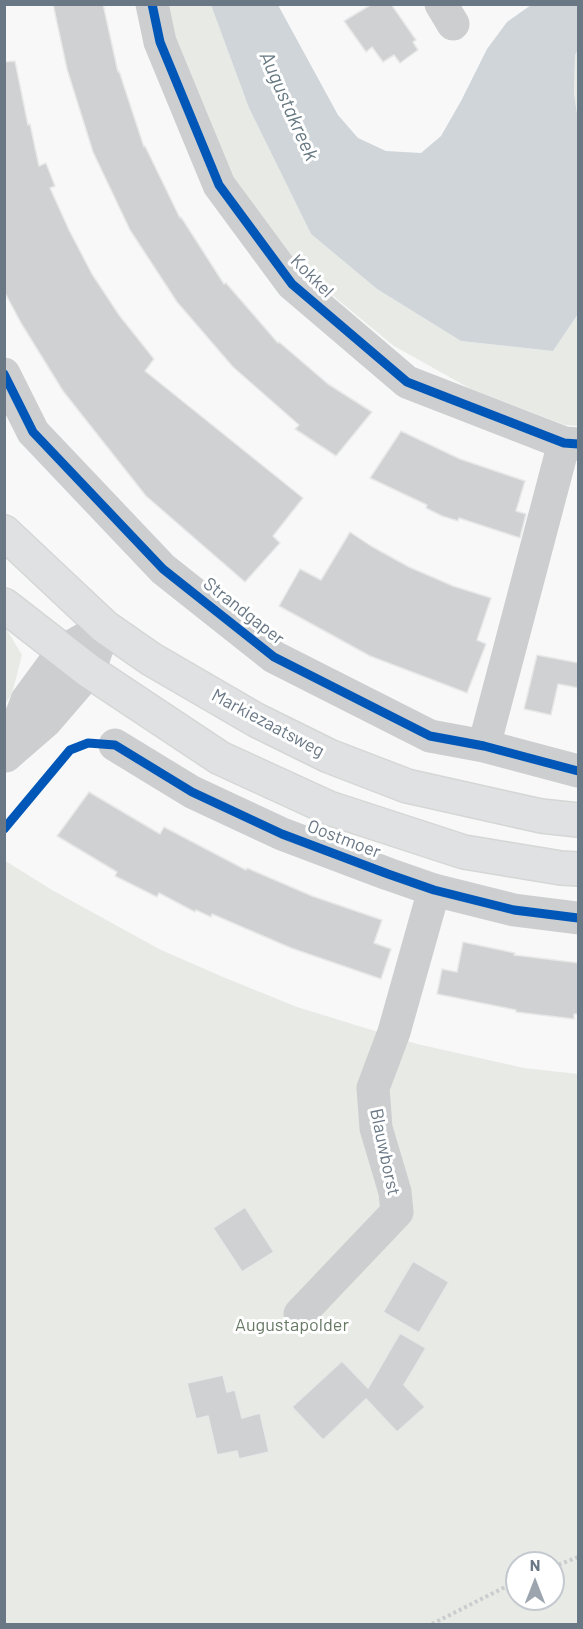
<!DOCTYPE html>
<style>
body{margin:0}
#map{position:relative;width:583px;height:1629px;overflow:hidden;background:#f8f8f8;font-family:Barlow,sans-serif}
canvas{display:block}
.frame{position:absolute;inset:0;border:6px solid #6a7886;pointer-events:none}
.north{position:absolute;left:505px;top:1551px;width:60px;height:60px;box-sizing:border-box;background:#fff;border:2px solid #c3c9cf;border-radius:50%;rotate:0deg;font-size:16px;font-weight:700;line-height:24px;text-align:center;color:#6a7886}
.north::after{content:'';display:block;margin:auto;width:21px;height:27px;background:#9ca5ae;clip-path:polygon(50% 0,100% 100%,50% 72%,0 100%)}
</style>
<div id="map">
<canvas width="583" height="1629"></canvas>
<div class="frame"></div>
<div class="north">N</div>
</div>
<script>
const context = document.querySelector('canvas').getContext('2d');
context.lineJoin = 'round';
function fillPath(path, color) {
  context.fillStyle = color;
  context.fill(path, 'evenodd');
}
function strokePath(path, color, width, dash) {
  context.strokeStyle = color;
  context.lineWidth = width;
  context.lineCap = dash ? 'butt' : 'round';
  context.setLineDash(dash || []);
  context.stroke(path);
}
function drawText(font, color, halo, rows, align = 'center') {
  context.font = font + ' Barlow,sans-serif';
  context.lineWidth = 6;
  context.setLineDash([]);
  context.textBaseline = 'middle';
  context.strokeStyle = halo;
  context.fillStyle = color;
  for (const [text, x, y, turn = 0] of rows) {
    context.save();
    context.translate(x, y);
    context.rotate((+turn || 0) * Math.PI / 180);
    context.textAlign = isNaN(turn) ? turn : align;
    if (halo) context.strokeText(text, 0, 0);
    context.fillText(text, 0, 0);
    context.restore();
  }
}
fillPath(new Path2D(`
 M162,5H211L249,108L311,234L377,289L461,341L553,351L578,314V426L565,425L471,389L394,346L304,272L228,183Z
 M578,50V120L574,94L575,55Z
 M5,628L7,630L22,655L12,694L5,704Z
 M4,860L52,890L159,949L223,977L297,1007L417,1044L524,1068L578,1074V1624H5ZM517,1563H553V1599H517Z`), '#e7eae5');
fillPath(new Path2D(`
 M211,5H278L338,115L358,138L386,151L421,153L441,136L461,101L487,49L507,22L531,5H578V50L575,55L574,94L578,120V314L553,351L461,341L377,289L311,234L249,108Z`), '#cfd5d9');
const building = new Path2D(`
 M53,4H103L118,72L119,71L144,147L145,146L180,218L181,217L224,284L226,283L278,343L279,342L328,384L372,412L336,456L295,429L299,425L233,367L177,302L130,230L93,152L67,69Z
 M372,4H391L416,40L413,42L418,50L400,63L394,55L383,62L372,47L366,52L344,21Z
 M15,61L28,125L30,124L39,166L46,163L55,186L50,188L69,230L92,274L119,315L154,359L145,371L303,498L273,536L280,543L245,582L146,496L63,391L21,323L4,291V62Z
 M401,431L460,459L525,481L516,511L526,514L520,538L459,518L458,521L442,516L426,508L427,505L370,478Z
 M350,532L371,546L409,567L453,586L491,598L477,640L486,644L467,693L370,656L279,606L300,569L321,580Z
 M537,655L579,663V688L558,684L551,715L524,709Z
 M89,792L160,834L164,827L246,870L247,868L312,896L382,920L374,943L391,949L381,979L291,948L212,914L211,917L196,910L195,912L159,893L157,897L115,876L117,872L57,836Z
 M463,942L515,953L514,955L579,963V1014H574V1019L516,1012V1010L437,994L442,969L457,972Z
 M245,1207L274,1252L242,1272L213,1228Z
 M413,1261L449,1282L419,1333L383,1312Z
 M400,1333L426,1348L404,1385L425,1407L397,1432L366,1399L323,1440L292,1407L342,1361L368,1388Z
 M223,1375L227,1392L235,1390L242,1418L260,1413L269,1452L239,1459L237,1451L217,1455L208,1416L196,1419L187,1383Z`);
fillPath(building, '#cfd1d2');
strokePath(building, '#e8e8e8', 1.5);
const major = new Path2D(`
 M4,532L105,627L151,659L256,720L329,756L407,786L541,816L578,820
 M4,605L89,671L220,758L329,808L464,852L561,868L578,869`);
strokePath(major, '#d5d6d6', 36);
strokePath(new Path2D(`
 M553,1567L578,1557
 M432,1624L517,1581`), '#cbcccd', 4, [3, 3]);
strokePath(new Path2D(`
 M152,4L160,42L219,185L292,284L407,382L564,443L578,444
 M441,4L453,24
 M4,374L33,432L163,569L274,657L430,736L484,746L578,771
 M115,745L192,792L282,834L388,874L434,890L514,910L578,918
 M484,746L564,443
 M8,754L46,721L89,671L98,646
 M6,756L27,700L63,651L105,627
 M300,1314L397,1212L395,1192L376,1128L373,1088L394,1032L434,890`), '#cdcecf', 33);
strokePath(major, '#e0e1e2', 33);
strokePath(new Path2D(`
 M152,4L160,42L219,185L292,284L407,382L564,443L578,444
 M4,374L33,432L163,569L274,657L430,736L484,746L578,771
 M4,829L70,750L88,743L115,745L192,792L282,834L388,874L434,890L514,910L578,918`), '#0057b8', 9);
drawText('18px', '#6a7886', '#fff', [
 ["Kokkel",312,276,45],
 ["Strandgaper",244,611,38],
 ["Markiezaatsweg",268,723,28],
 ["Oostmoer",344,839,21],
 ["Blauwborst",385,1152,78]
]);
drawText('18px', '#677965', '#fff', [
 ["Augustapolder",292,1325]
]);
drawText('italic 20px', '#667881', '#fff', [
 ["Augustakreek",289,106,66]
]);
</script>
